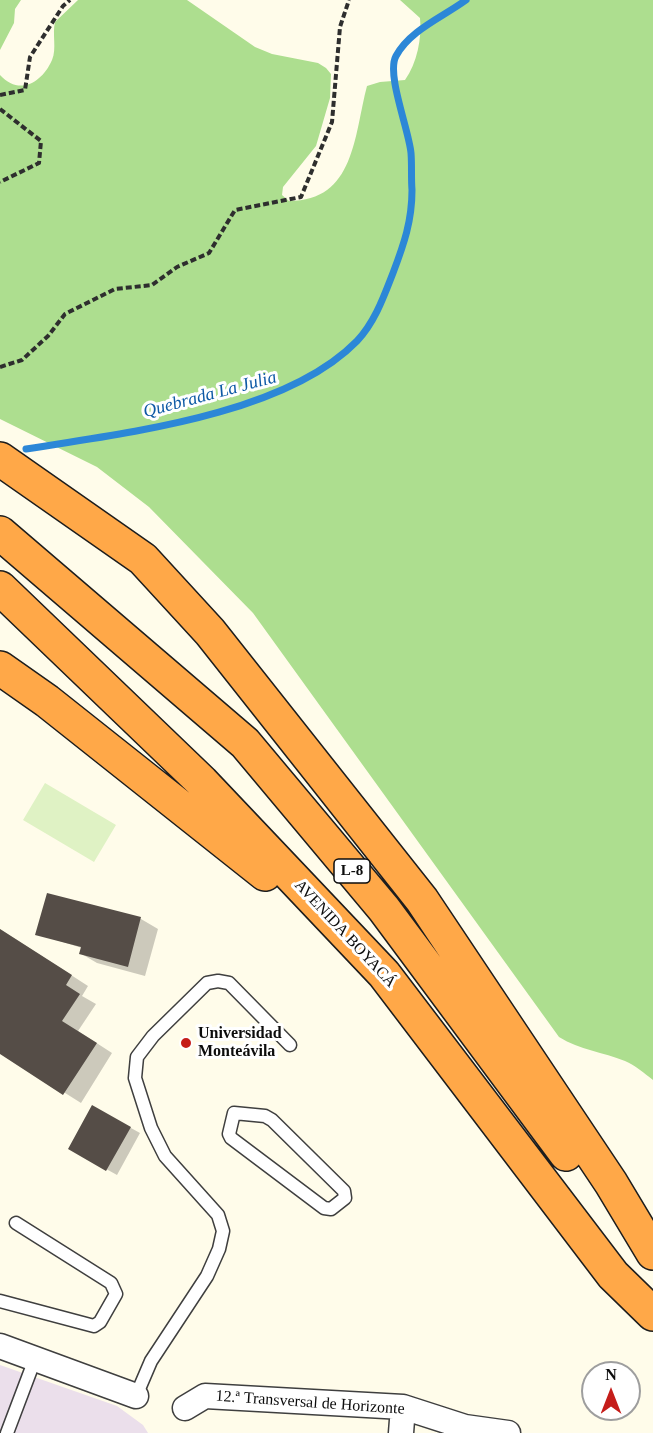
<!DOCTYPE html>
<meta charset="utf-8">
<style>
body{margin:0}
#map{position:relative;width:653px;height:1433px;overflow:hidden;background:#fffcea;font-family:Georgia,serif}
canvas{display:block}
.north{position:absolute;left:581px;top:1361px;width:60px;height:60px;box-sizing:border-box;background:#fff;border:2px solid #9e9e9e;border-radius:50%;rotate:0deg;font-size:16px;font-weight:700;line-height:24px;text-align:center;color:#0c0c0c}
.north::after{content:'';display:block;margin:auto;width:21px;height:27px;background:#c51d1a;clip-path:polygon(50% 0,100% 100%,50% 72%,0 100%)}
</style>
<div id="map">
<canvas width="653" height="1433"></canvas>
<div class="north">N</div>
</div>
<script>
const context = document.querySelector('canvas').getContext('2d');
context.lineJoin = 'round';
function fillPath(path, color) {
  context.fillStyle = color;
  context.fill(path, 'evenodd');
}
function strokePath(path, color, width, dash) {
  context.strokeStyle = color;
  context.lineWidth = width;
  context.lineCap = dash ? 'butt' : 'round';
  context.setLineDash(dash || []);
  context.stroke(path);
}
function drawText(font, color, halo, rows, align = 'center') {
  context.font = font + ' Georgia,serif';
  context.lineWidth = 6;
  context.setLineDash([]);
  context.textBaseline = 'middle';
  context.strokeStyle = halo;
  context.fillStyle = color;
  for (const [text, x, y, turn = 0] of rows) {
    context.save();
    context.translate(x, y);
    context.rotate((+turn || 0) * Math.PI / 180);
    context.textAlign = isNaN(turn) ? turn : align;
    if (halo) context.strokeText(text, 0, 0);
    context.fillText(text, 0, 0);
    context.restore();
  }
}
fillPath(new Path2D(`
 M0,1365L117,1406L143,1425L148,1433H0Z`), '#ebdfeb');
fillPath(new Path2D(`
 M0,0H21L15,9L14,23L0,50Z
 M78,0H187L255,47L272,54L318,63L326,68L331,74L330,98L316,146L283,187L282,195L289,201C355,201 354,135 367,86L380,82L405,80C417,63 422,38 420,18L400,0H653V1080C644,1073 635,1065 625,1061C603,1052 580,1050 559,1037L253,613L149,507L97,467L0,419V75C19,96 42,83 52,60C57,49 52,34 55,22Z`), '#adde8f');
fillPath(new Path2D(`
 M45,783L116,825L94,862L23,820Z`), '#dff2c4');
fillPath(new Path2D(`
 M48,895L141,919L158,929L145,976L97,963L80,953L82,948L37,934Z
 M0,929L88,986L82,996L96,1004L78,1031L112,1053L81,1103L0,1052Z
 M93,1107L140,1133L117,1175L70,1149Z`), '#0003');
strokePath(new Path2D(`
 M26,449C126,433 285,415 357,341C375,322 384,296 393,273C404,244 412,221 412,190C411,178 412,165 411,153C409,130 386,74 396,56C410,30 443,17 466,0`), '#2c87d7', 7);
fillPath(new Path2D(`
 M47,893L141,917L128,967L79,954L81,947L35,935Z
 M0,929L72,975L66,985L80,994L62,1021L97,1043L63,1095L0,1054Z
 M92,1105L131,1127L106,1171L68,1149Z`), '#554d47');
const lane = new Path2D(`
 M234,1113L265,1116L272,1120L344,1191L345,1198L331,1209L324,1208L231,1138L229,1134Z
 M0,1301L94,1326L100,1322L116,1294L111,1283L16,1223
 M136,1396L151,1361L207,1276L219,1249L223,1231L218,1215L165,1156L151,1128L135,1078L137,1057L153,1036L207,983L218,981L229,983L290,1045
 M7,1433L35,1359`);
const street = new Path2D(`
 M0,1346L136,1396
 M185,1408L205,1396L403,1407L465,1427L508,1433
 M401,1433L403,1407`);
const highway = new Path2D(`
 M0,459L143,559L210,632L422,900L611,1183L653,1253
 M0,533L245,743L384,909L566,1154
 M0,588L202,782L384,974L613,1275L653,1314
 M0,668L47,701L265,874`);
strokePath(lane, '#3f3f3f', 15);
strokePath(street, '#3f3f3f', 27);
strokePath(highway, '#1d1d1d', 36);
strokePath(new Path2D(`
 M0,95L25,90L30,57L63,6L70,0
 M0,109L41,141L39,163L0,182
 M0,367L22,360L48,336L65,314L115,289L152,285L177,267L209,253L235,210L301,197L332,122L340,27L349,0`), '#2e2e2e', 4, [6, 3]);
strokePath(lane, '#fff', 12);
strokePath(street, '#fff', 24);
strokePath(highway, '#ffa848', 33);
for (const [x, y, r, color] of [
 [186,1043,6,"#c51d1a"]
]) {
  const dot = new Path2D();
  dot.arc(x, y, r, 0, 2 * Math.PI);
  context.fillStyle = color;
  context.fill(dot);
  strokePath(dot, '#fff', 2);
}
for (const [x, y, w] of [
 [352,871,36]
]) {
  const box = new Path2D();
  box.roundRect(x - w / 2, y - 12, w, 24, 4.5);
  context.fillStyle = '#fff';
  context.fill(box);
  strokePath(box, '#0c0c0c', 1.5);
}
drawText('bold 15px', '#0c0c0c', null, [
 ["L-8",352,871]
]);
drawText('16px', '#0c0c0c', '#fff', [
 ["AVENIDA BOYACÁ",345,934,47],
 ["12.ª Transversal de Horizonte",310,1403,4]
]);
drawText('bold 16px', '#0c0c0c', '#fff', [
 ["Universidad",198,1034],
 ["Monteávila",198,1052]
], 'left');
drawText('italic 18px', '#0d59a5', '#fff', [
 ["Quebrada La Julia",210,395,-15]
]);
</script>
